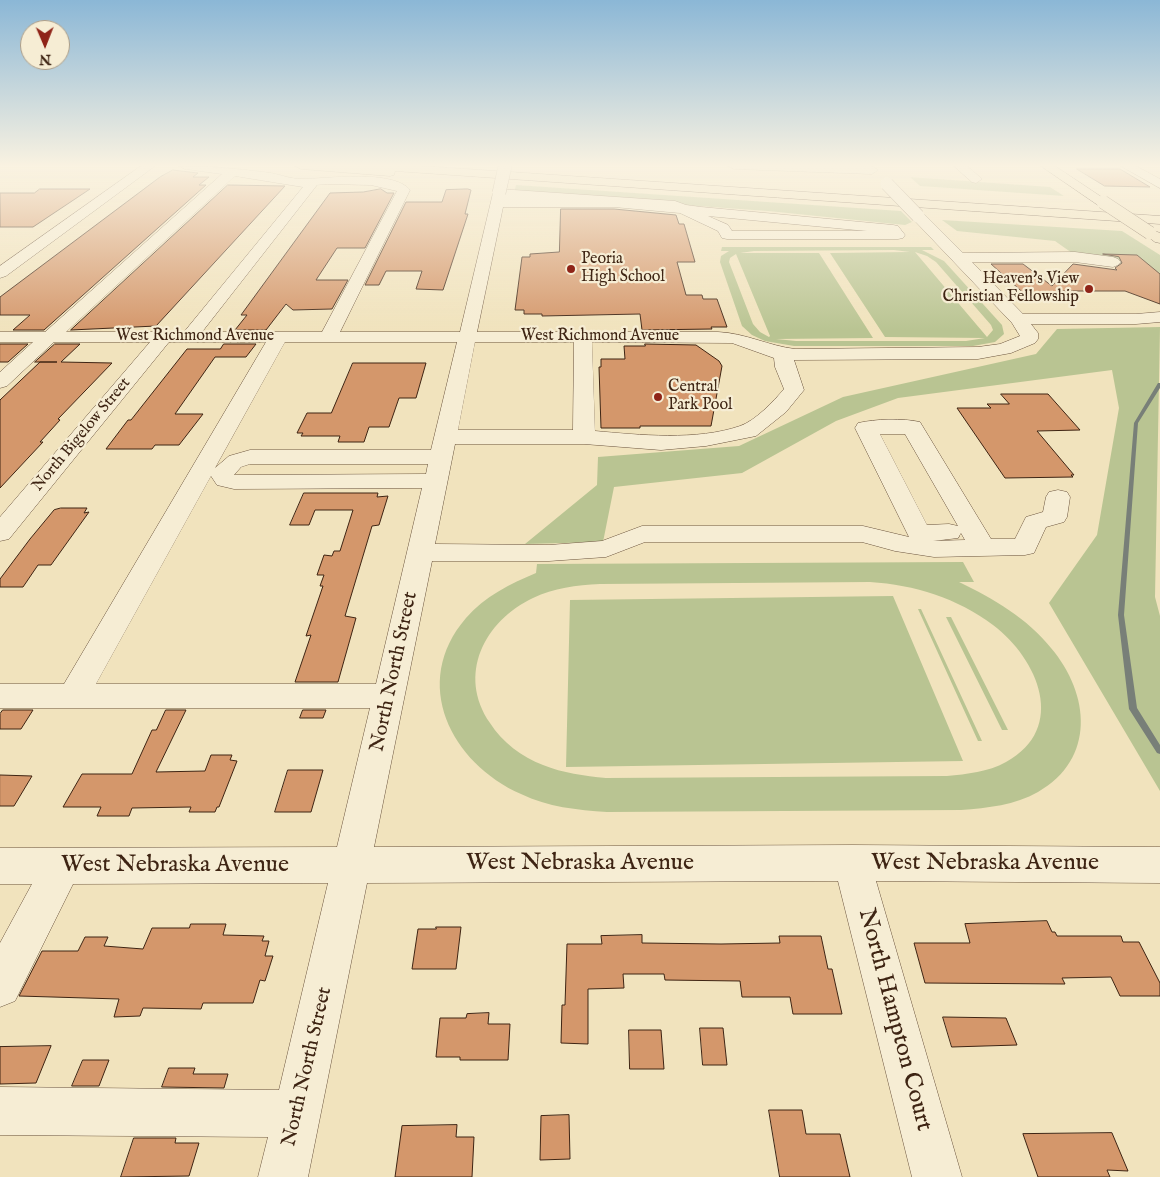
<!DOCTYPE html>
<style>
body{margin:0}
#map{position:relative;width:1160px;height:1177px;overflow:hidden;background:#f1e3bd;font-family:"IM FELL English",serif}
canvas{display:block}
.north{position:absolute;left:20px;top:20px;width:50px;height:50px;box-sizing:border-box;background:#f6edd4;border:1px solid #ac9d87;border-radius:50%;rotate:179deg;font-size:14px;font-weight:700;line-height:20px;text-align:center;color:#3e2413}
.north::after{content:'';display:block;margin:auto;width:18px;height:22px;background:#8f2418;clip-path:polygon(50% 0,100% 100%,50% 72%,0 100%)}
</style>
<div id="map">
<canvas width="1160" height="1177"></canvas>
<div class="north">N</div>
</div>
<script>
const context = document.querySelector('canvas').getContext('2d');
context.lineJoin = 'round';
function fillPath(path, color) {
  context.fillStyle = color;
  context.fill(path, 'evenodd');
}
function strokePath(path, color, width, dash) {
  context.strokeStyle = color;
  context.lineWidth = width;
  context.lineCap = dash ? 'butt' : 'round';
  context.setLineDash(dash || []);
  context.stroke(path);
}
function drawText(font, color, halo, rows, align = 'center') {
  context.font = font + ' "IM FELL English",serif';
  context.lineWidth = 4.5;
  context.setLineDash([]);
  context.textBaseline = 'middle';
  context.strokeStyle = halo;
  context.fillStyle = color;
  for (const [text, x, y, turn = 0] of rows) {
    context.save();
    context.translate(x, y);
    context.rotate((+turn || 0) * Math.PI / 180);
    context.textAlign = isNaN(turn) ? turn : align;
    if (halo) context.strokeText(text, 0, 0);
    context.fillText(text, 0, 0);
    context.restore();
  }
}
fillPath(new Path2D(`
 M910,177L1050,187L1064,196L920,186Z
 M516,185L901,211L912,222L905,225L768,211L514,193Z
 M942,220L1122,231L1160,255V273L1072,253L1055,241L957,231Z
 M722,247H931L934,250H922L944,261L1002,325L1004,334L995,342L973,346H794L765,341L752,335L742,326L720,262L721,256L729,251H721ZM894,250L910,252L830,253L885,337L985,338L966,341H796L776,339L873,338L819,253H740L754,251ZM915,252L927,256L936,262L991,325L993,330L987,337ZM736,254L770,336L769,337L760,332L753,324L729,262L730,258Z
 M1160,327L1155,597L1160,616V791L1049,603L1097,535L1119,408L1112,370L898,398L836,421L742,473L614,487L603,542L525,544L597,485L598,457L739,446L843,397L1036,354L1057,329Z
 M963,562L974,582H959C994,599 1027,618 1051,648C1090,694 1096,759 1038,792C1015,805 988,808 961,810L607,812C577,810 548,807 521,794C451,763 410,683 466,618C485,596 510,584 536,573L537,564ZM870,582C915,585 957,598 993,625C1038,659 1068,728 1006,762C988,772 967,774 947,776L606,778C584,776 563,773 543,765C522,757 502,742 490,723C457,675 484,621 533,598C554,588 576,585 600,584Z
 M893,596L963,761L566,767L570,600Z
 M918,609H921L982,741H978Z
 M946,617H951L1008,730H1002Z`), '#b9c492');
fillPath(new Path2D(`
 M1158,383H1160V388L1138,423L1124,615L1137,708L1160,745V754L1157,753L1129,709L1118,615L1134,423Z`), '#787f78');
const building = new Path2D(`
 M1077,169H1120L1150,187L1105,186Z
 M173,170L198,173L193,177H209L199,185H206L44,330H13L30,315H0V297L160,177Z
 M228,185L285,186L156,326L71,330Z
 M40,189H90L33,227H0V193H34Z
 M381,189L387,193H394L365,248H337L316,280H348L332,309L293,310L286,304L266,330H235L247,315H241L330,193L363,192Z
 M468,189L471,190L465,214H468L443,290L416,289L422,271H386L379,285H365L406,202H442L446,190Z
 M561,209H614L676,215L679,224H684L695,262H677L686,295H702L703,299H717L727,327H711L712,329L642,330L640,314L542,316V314H524V310H515L522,257H530V254L559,252Z
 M1103,254L1137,255L1160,274V304L1125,291H1058L1064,297H1028L991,264H1023L1052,286L1073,264L1117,270L1115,268L1122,263L1119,257Z
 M0,344H28L8,362H0Z
 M55,344H80L61,362L112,363L58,419L60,420L40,442H43L0,488V400L40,362H57H35Z
 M224,344H256L246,357H215L175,414H203L179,445H155L152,449H106L128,420H131L187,349H220Z
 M645,344L696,345L719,361L722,366L711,426H640V428H601L599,367H601V359H625L624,346H645Z
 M353,363H426L416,398H399L389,427H369L364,442H338L340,436H301L303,433H297L307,413H331Z
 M1001,394H1048L1080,430L1037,431L1074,475H1071L1073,477L1005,478L957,408H991L987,404H1009Z
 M304,493H378L377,497L388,496L379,525L372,526L345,616L356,618L338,682H295L311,635L306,636L323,586H320L324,575H317L324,555L332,556L334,551H340L353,510H315L309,525H290Z
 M61,508H87L84,513L89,512L51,565H38L23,587H0V579L30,539L54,510Z
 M3,710H33L21,729H0V714Z
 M166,710H186L156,772L205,771L211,755H232L230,760L237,761L219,807H217L215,812H189L191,807L132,808L129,816H97L101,807H63L82,774H132L152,730H156Z
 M303,710H326L323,718H300Z
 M288,770H323L311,812H275Z
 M0,775L32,776L14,806H0Z
 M1047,921L1052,932H1055L1057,936H1121L1123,942H1139L1160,983V996H1120L1111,977L1062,978L1065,984L925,983L914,943H970L965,924Z
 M191,924H226L223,935L264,936L262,941H269L265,956H273L265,981L260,980L253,1003H203L201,1009L143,1008L140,1016L114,1017L119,999L19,996L42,951H78L85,937H108L104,946L143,949L152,928H189Z
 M436,927H461L456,969H412L418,929H436Z
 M642,935V943L721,944L780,943L779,936H821L828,969H832L842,1014H793L790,997H742L740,981L665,980L664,974H623L624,988L588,989V1044L561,1043L562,1005H565L567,944H602L601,936Z
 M489,1013L488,1024H510L508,1060H460V1057H436L440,1018H466L467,1014Z
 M943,1017L1006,1018L1017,1045L952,1047Z
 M700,1028H723L727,1065H703Z
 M629,1030H661L664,1069H630Z
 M51,1046L36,1083L0,1084V1047Z
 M83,1060H109L99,1086H72Z
 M169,1068H195L193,1074H228L224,1088L162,1087Z
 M769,1110H802L806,1134H840L850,1177H780Z
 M569,1115L570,1159L540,1160L541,1116Z
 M457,1125L456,1137H474L472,1177H395L402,1126Z
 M1112,1133L1128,1171L1107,1170L1110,1177H1038L1023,1134Z
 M134,1138H176L175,1143H199L189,1176L121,1177Z`);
fillPath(building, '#d4976b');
strokePath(building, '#3e2413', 1);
const minor = new Path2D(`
 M141,166H155L6,276L0,278V266Z
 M179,166C211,166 240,169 271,173C281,175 291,179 301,179C326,179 393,169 410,190L340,332H460L493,193L499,189L675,201L686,205L701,207L893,225L898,226L905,235L903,238L898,239H727L722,238L718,231L680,213L614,207H503L477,332H718C745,333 769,346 795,349L978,347L1000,344L1020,336L1012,323L913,219L911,216L913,213H923L963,253L1075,252L1113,257L1118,259L1121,262L1118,265L1113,267L1075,262H972L1023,314H1136L1160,312V322L1136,324H1031L1038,333V339L1035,343L1011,353L978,359L794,360L804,390L786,412L756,436L706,446L661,450L584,444H455L435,544L549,545L602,541L642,526H863L909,537L855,428L858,423C876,419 902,418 920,422L991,539H1015L1026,517L1043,512L1046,497L1049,492L1058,490L1067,492L1070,497L1067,517L1064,522L1046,527L1034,553L1025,555L934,557L895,551L862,542H645L606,557L549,561H432L374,847L852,845L1160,847V883L876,881L962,1177H912L838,881L367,883L308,1177H258L268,1137L0,1135V1087L279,1090L328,883L73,884L15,1001L0,1007V943L32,884H0V848L337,847L370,708H0V684H64L266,342H169L9,539L0,541V517L150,342H54L7,386L0,388V372L33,342H0V332H45L222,174L185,169ZM235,176L303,187L184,332H66ZM328,184L371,185L397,191L322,332H202L317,185ZM708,216L867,231H732L728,225ZM285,342H457L431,450H250L229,456L215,468ZM475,342H574L573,430H458ZM592,342L732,343L774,358L775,367L784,389C774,401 755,421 740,426C697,441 639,435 595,431ZM880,434H905L958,526L949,524L927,525ZM250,464H428L426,474L234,475L241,467ZM211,476L217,485L234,489L422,488L376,684H96ZM961,533L965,540L933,541L958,538Z
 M728,166H872L878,170L872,174L734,169Z
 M954,166H967L982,179L976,183L972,182Z
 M1121,166H1136L1160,179V188Z`);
const major = new Path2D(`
 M1041,166H1055L1109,202L1108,205H1098Z
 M1150,229L1160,233V243L1155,242L1143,233L1145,230Z`);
const highway = new Path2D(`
 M295,166H422L1160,216V224L395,171L394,175L390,176L301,169Z`);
strokePath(minor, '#6b543e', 1);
strokePath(major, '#3e2413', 1);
strokePath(highway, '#3e2413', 1);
fillPath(minor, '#f6edd4');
fillPath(major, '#f1e3bd');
fillPath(highway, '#f1e3bd');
const minorBridge = new Path2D(`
 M887,184L918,216
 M499,193L505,166`);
const majorBridge = new Path2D(`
 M1103,202L1150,233`);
strokePath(minorBridge, '#6b543e', 14, []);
strokePath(majorBridge, '#3e2413', 14, []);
strokePath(minorBridge, '#f6edd4', 13);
strokePath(majorBridge, '#f1e3bd', 13);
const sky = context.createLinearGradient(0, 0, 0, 331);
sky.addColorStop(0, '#8bb7d6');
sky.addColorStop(0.5, '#f9f2e1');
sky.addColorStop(1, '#f9f2e100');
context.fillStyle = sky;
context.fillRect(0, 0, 1160, 331);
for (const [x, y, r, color] of [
 [571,269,5,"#8f2418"],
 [1089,289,5,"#8f2418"],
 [658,397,5,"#8f2418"]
]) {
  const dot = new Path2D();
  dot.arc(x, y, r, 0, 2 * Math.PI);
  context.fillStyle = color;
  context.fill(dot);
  strokePath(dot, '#f6edd4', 2);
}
drawText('16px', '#3e2413', '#f6edd4', [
 ["Peoria",581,260],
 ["High School",581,278],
 ["Heaven's View",1079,280,"right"],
 ["Christian Fellowship",1079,298,"right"],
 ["Central",668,388],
 ["Park Pool",668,406]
], 'left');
drawText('16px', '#3e2413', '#f6edd4', [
 ["West Richmond Avenue",195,337],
 ["West Richmond Avenue",600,337],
 ["North Bigelow Street",82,435,-50]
]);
drawText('20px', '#3e2413', '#f6edd4', [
 ["North North Street",395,672,-78],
 ["North North Street",308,1067,-77]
]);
drawText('24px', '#3e2413', '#f6edd4', [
 ["West Nebraska Avenue",580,864],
 ["West Nebraska Avenue",985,864],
 ["West Nebraska Avenue",175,866],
 ["North Hampton Court",894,1020,75]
]);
</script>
